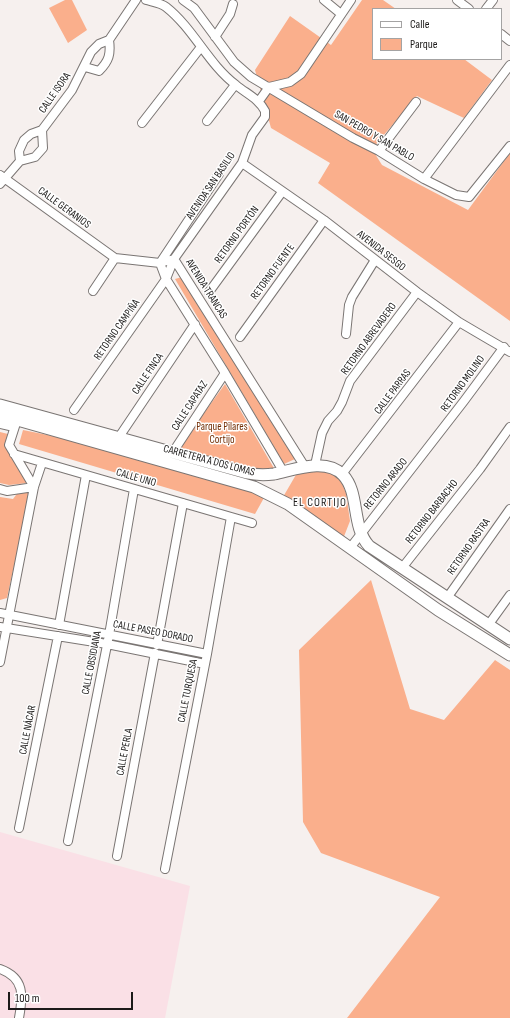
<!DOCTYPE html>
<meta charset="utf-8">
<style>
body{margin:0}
#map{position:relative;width:510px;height:1018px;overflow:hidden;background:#f6f0ee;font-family:"Sofia Sans Condensed",sans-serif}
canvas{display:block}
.legend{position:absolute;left:372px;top:8px;width:130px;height:52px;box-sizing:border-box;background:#fff;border:1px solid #a4a3a3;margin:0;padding:5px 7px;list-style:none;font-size:12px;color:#1c1a19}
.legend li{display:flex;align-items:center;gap:8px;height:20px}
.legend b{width:20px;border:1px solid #a4a3a3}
.scale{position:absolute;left:8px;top:992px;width:125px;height:18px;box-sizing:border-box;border:2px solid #1c1a19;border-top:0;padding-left:5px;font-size:12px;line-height:14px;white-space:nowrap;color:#1c1a19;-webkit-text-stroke:3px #fff;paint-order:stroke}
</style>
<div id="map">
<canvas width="510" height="1018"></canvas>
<ul class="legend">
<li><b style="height:5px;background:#fff"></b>Calle</li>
<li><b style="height:11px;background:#faaf8c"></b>Parque</li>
</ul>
<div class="scale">100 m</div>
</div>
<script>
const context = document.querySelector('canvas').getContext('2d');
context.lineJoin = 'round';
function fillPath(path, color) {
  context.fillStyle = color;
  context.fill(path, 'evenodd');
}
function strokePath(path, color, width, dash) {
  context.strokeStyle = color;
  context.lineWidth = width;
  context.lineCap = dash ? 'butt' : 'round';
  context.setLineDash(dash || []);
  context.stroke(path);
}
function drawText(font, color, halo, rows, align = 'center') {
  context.font = font + ' "Sofia Sans Condensed",sans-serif';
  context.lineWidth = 3;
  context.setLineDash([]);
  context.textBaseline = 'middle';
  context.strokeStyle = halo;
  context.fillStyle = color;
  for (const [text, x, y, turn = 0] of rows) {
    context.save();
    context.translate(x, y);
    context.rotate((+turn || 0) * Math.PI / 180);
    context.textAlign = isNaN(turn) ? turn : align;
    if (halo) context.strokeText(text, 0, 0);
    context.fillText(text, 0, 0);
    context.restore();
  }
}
fillPath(new Path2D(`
 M0,832L190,886L165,1018H0Z`), '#fae0e6');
fillPath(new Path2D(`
 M65,0H72L87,30L68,43L49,8Z
 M362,0H383L396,9H373V59H464L492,80L464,118L417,96L372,149L382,165L468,210L510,153V321L318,183L330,163L271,128L255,70L290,16L331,45Z
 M182,277L195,298L295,459L284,464L175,279Z
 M225,384L275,470L252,471L178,449Z
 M23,430L72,440L265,496L255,514L19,444Z
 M0,432L8,434V446L27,483L9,485L0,483Z
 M319,466L338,474L346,493L350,521L343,539L283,497L297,473Z
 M19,491L30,493L7,598L0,600V497L13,499Z
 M371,580L410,709L444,720L495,660L510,670V1018H347L440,897L321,853L303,822L299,650Z
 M110,637L204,656V661L110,642Z`), '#faaf8c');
const street = new Path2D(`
 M183,0L194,8L234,62L251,77L353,138L379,151L424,179L456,195L469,197L510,146
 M324,0L341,14
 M457,0L469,9
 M486,9L493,0
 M501,34L510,41
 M215,37L230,14L233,4
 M85,67L99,71C109,61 111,54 109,40
 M269,87L290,82L301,74L351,0
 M259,101L269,87
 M207,121L235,85
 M142,123L201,47
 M379,151L416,102
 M20,161L35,157L43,148L42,130
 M242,163L324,220L417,292L459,322L510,352
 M0,175L115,258L160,263L174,259L305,467
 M424,179L510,65
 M0,184L20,161L19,151L24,140L31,134L42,130L72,90L91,52L99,44L109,40L136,0
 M160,263L166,279L225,373L283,471
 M160,263L219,174
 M93,291L115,258
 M209,292L282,192
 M346,334L349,305L352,297L375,260
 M240,337L324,220
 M74,410L166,279L174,259L242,163L252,135L265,117V111C259,99 247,94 236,85C208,64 194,29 166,7C161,3 153,2 146,0
 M0,424L14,427
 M119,437L195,324
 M173,452L225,373
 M14,454L252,523
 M315,465L322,433L328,421L337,411L342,402L350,381L417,292
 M342,474L459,322
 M0,489L7,491L34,487L9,445L17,420
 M350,548L464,401L504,347
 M402,568L480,469L510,427
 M447,598L510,509
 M0,613L207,654
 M489,624L510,595
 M59,625L86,475
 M0,627L107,644L205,664
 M157,645L183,503
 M0,662L34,487L42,463
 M19,828L58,636
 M68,841L109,635L134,489
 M117,856L155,653
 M165,869L207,654L231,517
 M0,969C25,978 23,996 19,1018`);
const secondary = new Path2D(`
 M0,405L247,473C256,475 265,475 274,474C294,470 326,457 343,475C360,493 351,526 369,546L510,639
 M0,415L254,487L288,504L438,610L510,655`);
strokePath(street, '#7a7573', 10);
strokePath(secondary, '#7a7573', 13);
strokePath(street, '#fff', 8);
strokePath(secondary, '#fff', 11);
drawText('11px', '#1c1a19', '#fff', [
 ["CALLE ISORA",55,93,-55],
 ["SAN PEDRO Y SAN PABLO",374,136,30],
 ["AVENIDA SAN BASILIO",211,186,-56],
 ["CALLE GERANIOS",64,208,36],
 ["RETORNO PORTÓN",237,235,-54],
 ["AVENIDA SESGO",381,251,38],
 ["RETORNO FUENTE",273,272,-54],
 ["AVENIDA TRANCAS",206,289,58],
 ["RETORNO CAMPIÑA",117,330,-55],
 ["RETORNO ABREVADERO",369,339,-54],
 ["CALLE FINCA",148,374,-56],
 ["RETORNO MOLINO",463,384,-54],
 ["CALLE PARRAS",393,392,-53],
 ["CALLE CAPATAZ",190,406,-57],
 ["CARRETERA A DOS LOMAS",209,461,15],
 ["CALLE UNO",136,478,16],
 ["RETORNO ARADO",386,484,-51],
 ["RETORNO BARBACHO",432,512,-52],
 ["RETORNO RASTRA",469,547,-55],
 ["CALLE PASEO DORADO",153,632,11],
 ["CALLE OBSIDIANA",92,663,-79],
 ["CALLE TURQUESA",188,691,-79],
 ["CALLE NÁCAR",28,730,-79],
 ["CALLE PERLA",125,752,-79]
]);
drawText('11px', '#732e04', '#fff', [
 ["Parque Pilares",222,427],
 ["Cortijo",222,440]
]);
context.letterSpacing = '1px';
drawText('12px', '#1c1a19', '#fff', [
 ["EL CORTIJO",320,503]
]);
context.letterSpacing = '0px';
</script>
